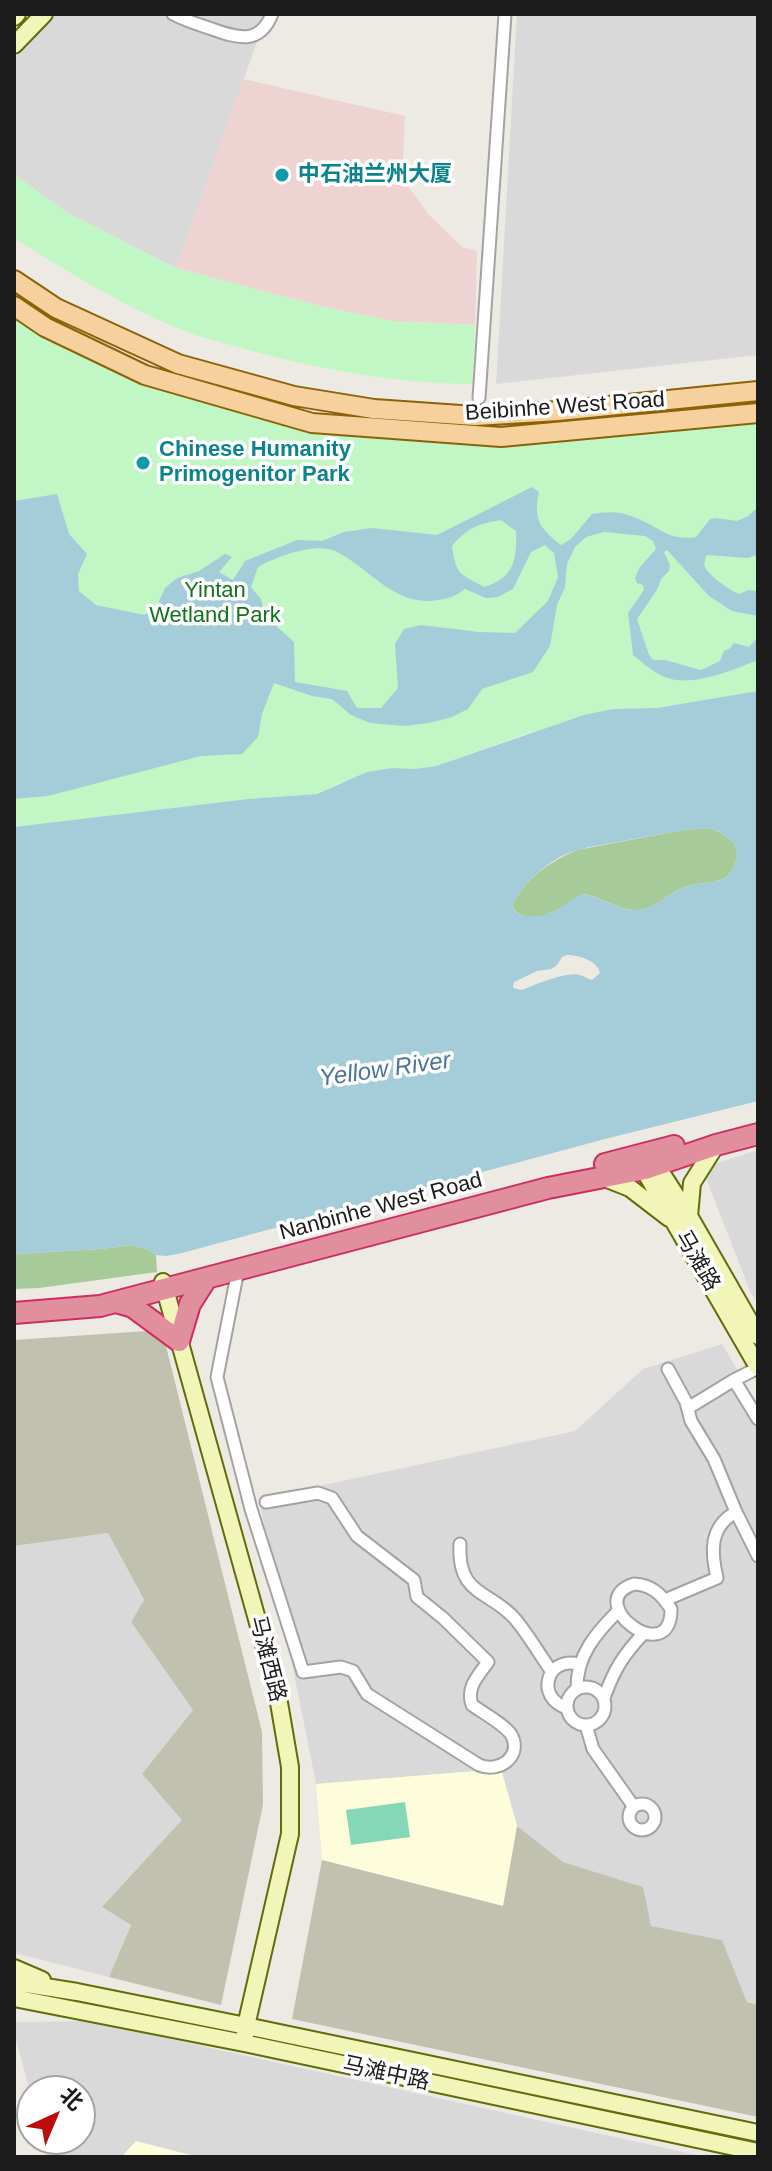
<!DOCTYPE html>
<meta charset="utf-8">
<style>
body{margin:0}
#map{position:relative;width:772px;height:2171px;overflow:hidden;background:#edeae3;font-family:Arial,"Noto Sans SC",sans-serif}
canvas{display:block}
.frame{position:absolute;inset:0;border:16px solid #1c1c1c;pointer-events:none}
.north{position:absolute;left:16px;top:2075px;width:80px;height:80px;box-sizing:border-box;background:#fff;border:2px solid #a4a4a4;border-radius:50%;rotate:44deg;font-size:22px;font-weight:700;line-height:32px;text-align:center;color:#1c1c1c}
.north::after{content:'';display:block;margin:auto;width:28px;height:36px;background:#bd0c0b;clip-path:polygon(50% 0,100% 100%,50% 72%,0 100%)}
</style>
<div id="map">
<canvas width="772" height="2171"></canvas>
<div class="frame"></div>
<div class="north">北</div>
</div>
<script>
const context = document.querySelector('canvas').getContext('2d');
context.lineJoin = 'round';
function fillPath(path, color) {
  context.fillStyle = color;
  context.fill(path, 'evenodd');
}
function strokePath(path, color, width, dash) {
  context.strokeStyle = color;
  context.lineWidth = width;
  context.lineCap = dash ? 'butt' : 'round';
  context.setLineDash(dash || []);
  context.stroke(path);
}
function drawText(font, color, halo, rows, align = 'center') {
  context.font = font + ' Arial,"Noto Sans SC",sans-serif';
  context.lineWidth = 7;
  context.setLineDash([]);
  context.textBaseline = 'middle';
  context.strokeStyle = halo;
  context.fillStyle = color;
  for (const [text, x, y, turn = 0] of rows) {
    context.save();
    context.translate(x, y);
    context.rotate((+turn || 0) * Math.PI / 180);
    context.textAlign = isNaN(turn) ? turn : align;
    if (halo) context.strokeText(text, 0, 0);
    context.fillText(text, 0, 0);
    context.restore();
  }
}
fillPath(new Path2D(`
 M55,14H267L176,268L66,212L14,174V59Z
 M517,14H758V355L496,384Z
 M758,1150V1304L750,1291L702,1168Z
 M722,1344L758,1405V2005L747,2002L722,1940L650,1926L643,1887L563,1862L517,1826L501,1769L316,1784L259,1499L575,1431L643,1369Z
 M108,1533L144,1601L131,1622L193,1710L142,1774L183,1820L102,1907L131,1925L109,1977L14,1953V1546Z
 M88,2021L706,2157H47L42,2139H80V2091H32V2100L14,2032V2022Z`), '#dad9d9');
fillPath(new Path2D(`
 M243,79L405,116L402,178L429,215L462,247L477,251L475,325L393,321L320,306L176,268Z`), '#edd4d2');
fillPath(new Path2D(`
 M501,1769L517,1826L504,1906L322,1860L316,1784Z
 M136,2141L198,2157H125L124,2154Z`), '#fdfddc');
fillPath(new Path2D(`
 M162,1330L262,1732L263,1805L221,2005L109,1977L131,1925L102,1907L182,1820L142,1774L193,1710L131,1622L144,1600L108,1533L14,1546V1340Z
 M517,1826L563,1862L643,1887L651,1926L722,1940L747,2002L758,2005V2117L292,2019L322,1860L503,1906Z`), '#c1c1af');
fillPath(new Path2D(`
 M710,828C726,835 743,843 735,863C734,868 730,875 725,878C712,885 695,882 682,888C666,895 657,908 638,910C619,911 602,897 584,894C566,905 527,933 512,906C523,880 552,860 577,850L683,830Z
 M133,1245L149,1250L156,1255L157,1272L39,1288L14,1289V1254L100,1249Z`), '#a7ca99');
fillPath(new Path2D(`
 M14,174L66,212L176,268L320,306L393,321L475,325L472,384C391,383 316,369 238,347C221,342 202,338 185,331C125,308 69,272 14,238Z
 M14,317L65,349L157,388L312,423L501,437L758,413V691L657,708L613,709L520,736L436,766L415,769L393,768L337,784L317,794L248,799L14,827Z`), '#c1f6c5');
fillPath(new Path2D(`
 M405,1802L410,1837L351,1845L346,1810Z`), '#84d8b8');
fillPath(new Path2D(`
 M532,487L539,492C533,520 540,528 561,545L571,539L592,514C605,512 618,511 631,516C656,524 668,542 696,537L710,519L716,518L737,521L748,516L758,507V555L747,558L708,555L706,556C705,561 703,564 706,569C711,577 732,592 740,594L748,590L758,591V616L732,611L709,596L667,550L664,552L670,565L669,571L661,579L657,590L637,619L649,655L653,660H665L701,670L720,661L724,651L729,649L734,643L749,647L758,637V660C733,670 691,688 665,677C653,672 643,663 633,655L628,613L644,590L643,585L637,583L635,578L640,567L656,549L653,541L645,536L604,532L586,537L575,547L567,564L565,587L557,605L550,646L533,672L482,689L468,709L452,717L429,723L405,726L370,723L351,715L332,699L312,696L274,683L262,714L258,737L242,754L201,756L48,796L14,799V501L57,494L69,534L87,554L78,574L79,591L96,605L144,615L156,608L165,588L177,578L199,571L225,554L232,557L219,572L233,580L245,561L297,540L322,541L344,532L372,528L437,535ZM501,520L516,531C517,560 514,578 484,587C459,573 456,575 452,546C468,527 478,524 501,520ZM545,545L554,553L558,577L548,601L515,633L479,632L421,625L404,629L395,644L398,688L381,708H357L347,691L295,682L294,642L265,616L261,599L251,587L258,567C275,557 316,542 335,551C369,567 395,608 438,600C450,598 456,596 465,589L486,598L498,597L513,589L531,552Z
 M758,691V1101L605,1139L182,1253L166,1256L156,1255L149,1250L133,1245L100,1249L14,1254V827L248,799L317,794L367,772L393,768L415,769L436,766L584,715L613,709L657,708ZM710,828C726,835 743,843 735,863C733,869 730,875 725,878C712,885 695,882 682,888C666,895 657,908 637,910C619,911 602,897 583,894C560,904 558,917 528,916C519,916 517,914 512,906C520,886 545,864 564,855C579,848 596,846 612,843C645,837 677,830 710,828ZM567,955C579,955 598,961 600,973L592,980C588,979 584,976 580,975C568,971 534,985 522,990L513,988L514,982L537,971L551,969L557,965L562,957Z`), '#a5cdd9');
const street = new Path2D(`
 M173,14C184,20 197,24 209,28C235,37 259,47 272,14
 M479,398L505,14
 M238,1270L217,1377L251,1509L303,1672L341,1667L353,1671L367,1694L479,1765C498,1773 522,1758 512,1736C507,1726 482,1712 472,1705C466,1687 478,1676 488,1662L443,1618L417,1597L414,1580L357,1536L332,1498L318,1493L266,1502
 M758,1368L734,1380L758,1419
 M668,1369L686,1402L691,1421L714,1459L736,1512L758,1556
 M688,1408L734,1380
 M460,1544C457,1597 491,1590 516,1620C529,1636 540,1655 552,1672
 M634,1584C652,1585 661,1594 671,1609C671,1671 580,1601 634,1584Z
 M665,1600L717,1578C711,1552 709,1527 736,1512
 M567 1706a19 19 0 1 1 38 0a19 19 0 1 1-38 0Z
 M577,1689C576,1656 596,1633 619,1610
 M604,1698C614,1670 623,1655 644,1633
 M567,1708C535,1698 546,1656 579,1664
 M586,1725L593,1749L634,1807
 M629 1817a13 13 0 1 1 26 0a13 13 0 1 1-26 0Z`);
const secondary = new Path2D(`
 M14,17L17,14
 M14,45L44,14
 M651,1157L689,1216L758,1336
 M639,1161L758,1367
 M602,1177L630,1188L669,1218
 M689,1216L692,1183L716,1145
 M163,1282L277,1691L290,1767V1834L246,2026L244,2043
 M14,1968L42,1980
 M14,1982L77,1992L246,2026L758,2133
 M14,1998L244,2043L758,2152`);
const primary = new Path2D(`
 M14,280L56,308L178,364L294,396L374,409L475,416L558,411L758,391
 M14,306L45,327L145,375L312,423L501,437L758,413`);
const highway = new Path2D(`
 M605,1164L674,1146
 M116,1302L133,1307L179,1341L190,1304L206,1279
 M14,1313L100,1306L548,1188L645,1169L716,1145L758,1134`);
strokePath(street, '#a3a3a3', 15);
strokePath(secondary, '#616c0b', 20);
strokePath(primary, '#8c6208', 22);
strokePath(highway, '#cd2d63', 24);
strokePath(street, '#fff', 11);
strokePath(secondary, '#f2f5b8', 16);
strokePath(primary, '#f6d19e', 18);
strokePath(highway, '#e18e9d', 20);
for (const [x, y, r, color] of [
 [282,175,8,"#0f9aa8"],
 [143,463,8,"#0f9aa8"]
]) {
  const dot = new Path2D();
  dot.arc(x, y, r, 0, 2 * Math.PI);
  context.fillStyle = color;
  context.fill(dot);
  strokePath(dot, '#fff', 3);
}
drawText('bold 22px', '#0d838f', '#fff', [
 ["中石油兰州大厦",298,175],
 ["Chinese Humanity",159,450],
 ["Primogenitor Park",159,475]
], 'left');
drawText('22px', '#1c1c1c', '#fff', [
 ["Beibinhe West Road",565,407,-4],
 ["Nanbinhe West Road",381,1207,-15],
 ["马滩路",697,1261,60],
 ["马滩西路",267,1659,76],
 ["马滩中路",386,2074,12]
]);
drawText('22px', '#11731a', '#fff', [
 ["Yintan",215,591],
 ["Wetland Park",215,616]
]);
drawText('italic 24px', '#4c759f', '#fff', [
 ["Yellow River",385,1070,-8]
]);
</script>
